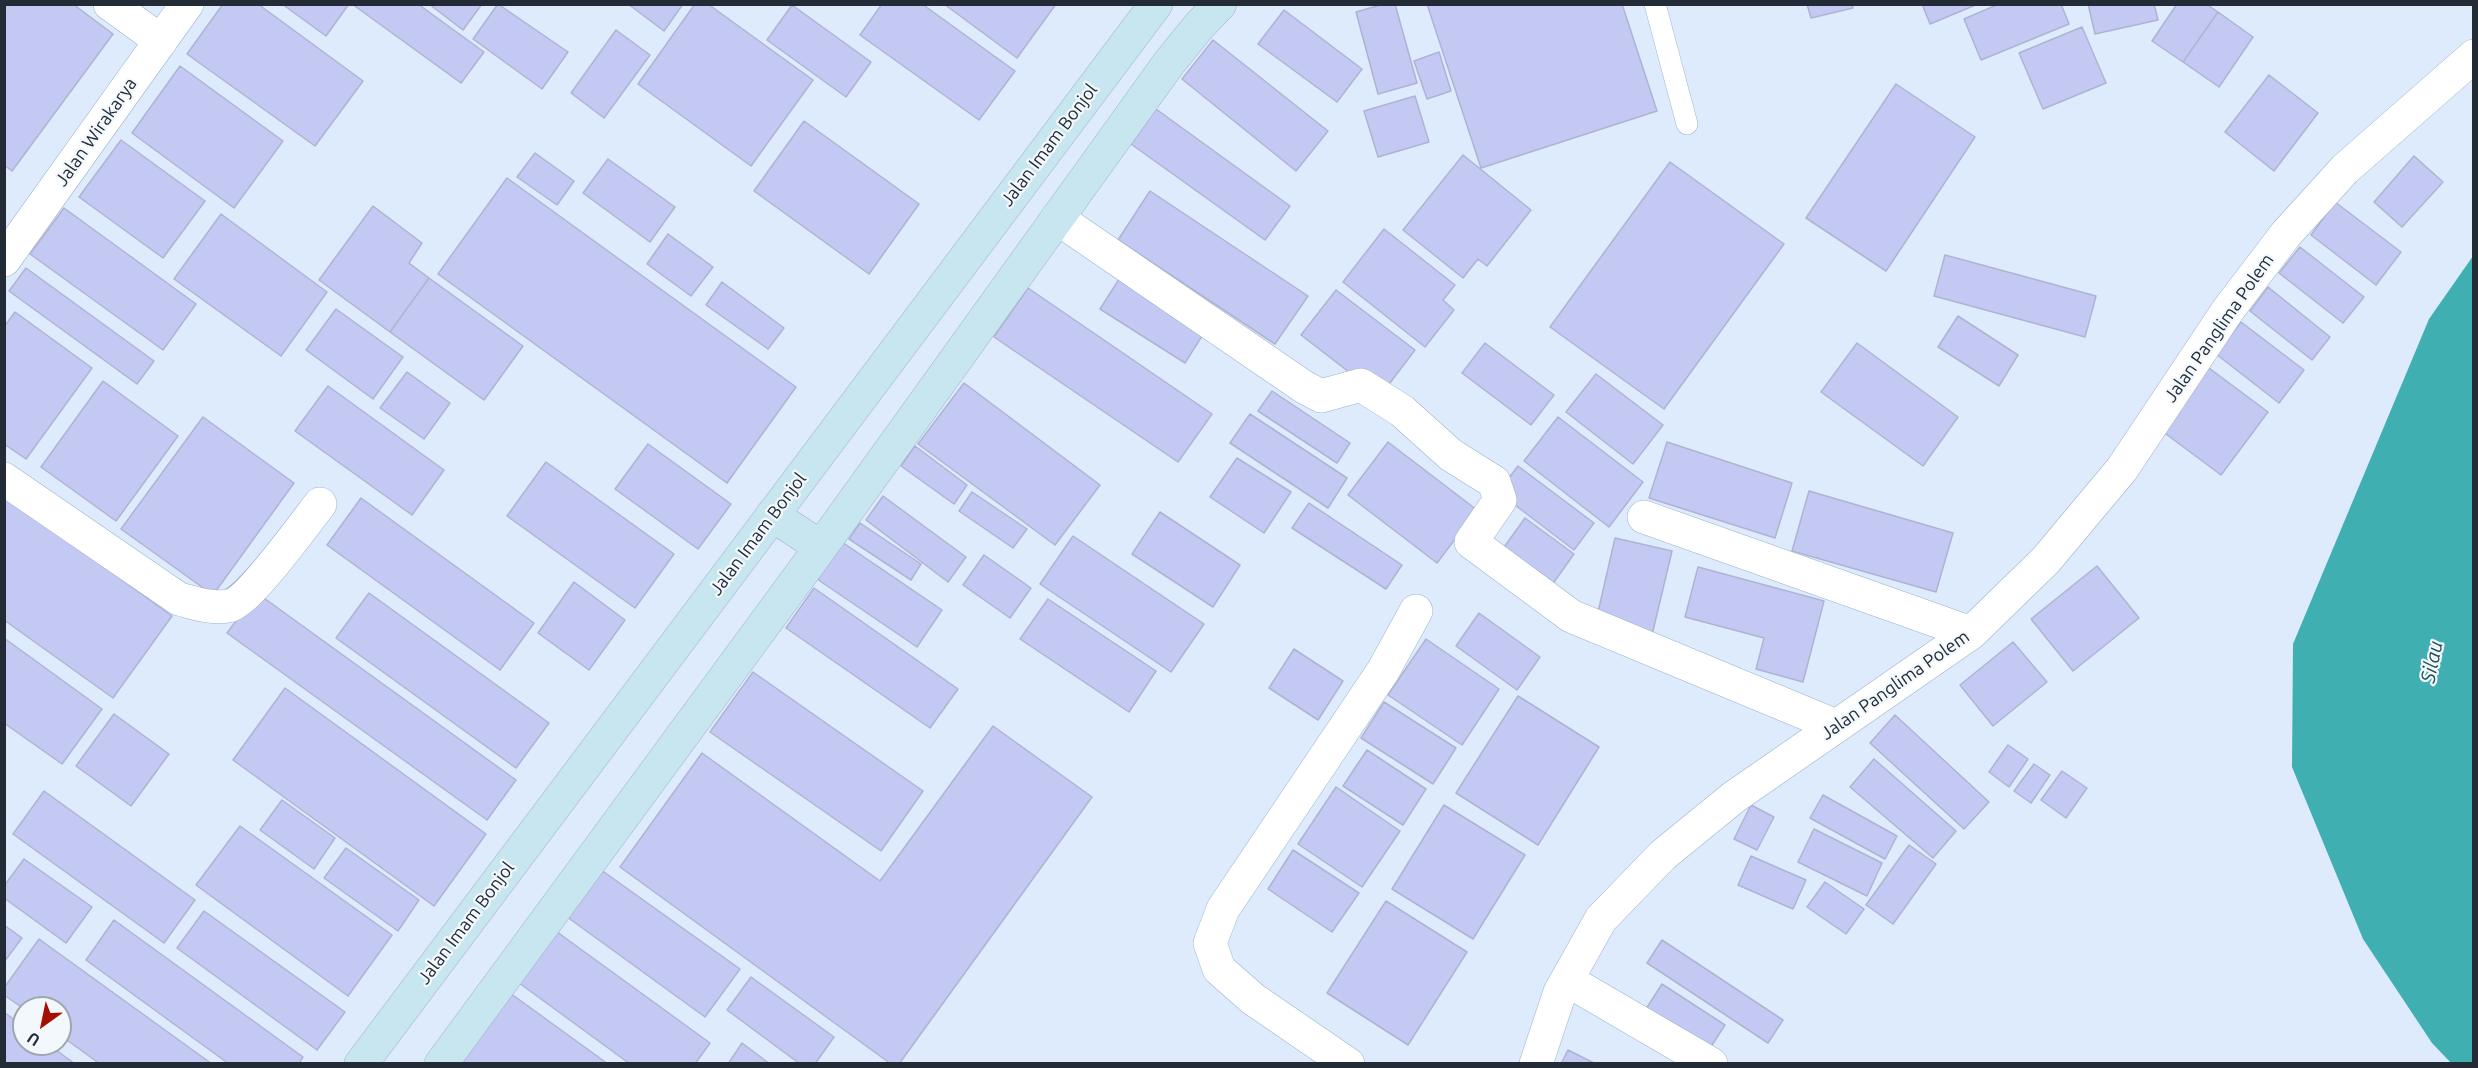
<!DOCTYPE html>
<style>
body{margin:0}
#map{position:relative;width:2478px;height:1068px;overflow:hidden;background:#ddebfc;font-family:Ubuntu,sans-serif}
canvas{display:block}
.frame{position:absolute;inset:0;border:6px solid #232c36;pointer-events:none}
.north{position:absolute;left:12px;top:996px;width:60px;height:60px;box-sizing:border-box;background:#f3f8fd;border:2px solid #a0a6ad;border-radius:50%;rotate:213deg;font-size:16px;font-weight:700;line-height:24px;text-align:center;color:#232c36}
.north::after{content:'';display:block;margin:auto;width:21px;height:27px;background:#a41000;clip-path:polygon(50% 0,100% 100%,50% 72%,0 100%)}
</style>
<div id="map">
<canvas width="2478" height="1068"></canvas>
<div class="frame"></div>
<div class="north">U</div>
</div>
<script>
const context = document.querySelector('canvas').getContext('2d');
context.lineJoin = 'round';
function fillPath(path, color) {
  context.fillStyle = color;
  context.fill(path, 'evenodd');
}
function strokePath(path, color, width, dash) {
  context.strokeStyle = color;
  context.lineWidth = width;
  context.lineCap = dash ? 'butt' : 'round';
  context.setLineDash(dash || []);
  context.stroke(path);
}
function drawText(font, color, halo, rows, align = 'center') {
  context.font = font + ' Ubuntu,sans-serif';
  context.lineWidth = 4.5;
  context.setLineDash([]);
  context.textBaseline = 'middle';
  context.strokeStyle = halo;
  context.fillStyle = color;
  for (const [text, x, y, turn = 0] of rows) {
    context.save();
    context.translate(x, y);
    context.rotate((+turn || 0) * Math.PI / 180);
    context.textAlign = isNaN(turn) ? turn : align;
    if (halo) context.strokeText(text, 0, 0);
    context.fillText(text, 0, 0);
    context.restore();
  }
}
fillPath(new Path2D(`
 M2473,256L2474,1063L2452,1064L2432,1043L2363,939L2292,767L2293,644L2429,319Z`), '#40afb1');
const building = new Path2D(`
 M4,4H73L113,34L12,171L4,165Z
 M223,4H258L363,81L315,146L187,54Z
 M282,4H349L326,36Z
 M352,4H418L484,52L461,83Z
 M429,4H482L463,30Z
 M498,4L568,52L542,89L473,39Z
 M628,4H683L664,31Z
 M695,4H708L813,80L751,166L638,84Z
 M882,4H922L1015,71L979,120L860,35Z
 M944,4H1056L1017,58Z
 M1384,4H1395L1417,83L1378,94L1356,12Z
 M1427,4H1622L1657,111L1481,168Z
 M1807,4H1852L1853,8L1811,18Z
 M1922,4H1978L1930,24Z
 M1999,4H2061L2069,24L1981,60L1964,19Z
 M2088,4H2154L2158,20L2095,34Z
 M2177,4H2206L2218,12L2183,62L2152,41Z
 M792,5L871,62L846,97L767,40Z
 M1284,10L1362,69L1337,102L1258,44Z
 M2218,12L2253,37L2219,87L2183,62Z
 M2082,27L2106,83L2043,109L2019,53Z
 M616,30L650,55L604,118L571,93Z
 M1213,40L1328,131L1296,171L1182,79Z
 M1439,52L1451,91L1427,99L1414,61Z
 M180,66L283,141L234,208L132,133Z
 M2269,75L2318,113L2274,171L2225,132Z
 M1896,84L1975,137L1886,271L1806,218Z
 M1415,96L1429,142L1378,157L1364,111Z
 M1156,109L1290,206L1265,240L1131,144Z
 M804,121L919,204L869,274L754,191Z
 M121,140L205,201L163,258L79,197Z
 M535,153L574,181L557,205L517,177Z
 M1463,155L1531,210L1487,266L1478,259L1463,278L1403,230Z
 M2414,156L2443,182L2402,227L2374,202Z
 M608,159L675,207L650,242L583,193Z
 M1670,162L1784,244L1664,409L1550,327Z
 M507,178L796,387L727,483L438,274Z
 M1150,191L1308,296L1275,344L1118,240Z
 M2335,202L2401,252L2376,285L2311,235Z
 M373,206L422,243L409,263L429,278L390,332L319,280Z
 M64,208L196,304L163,350L30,254Z
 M221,214L327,292L281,356L174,279Z
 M1384,229L1455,285L1443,300L1454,310L1425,347L1343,282Z
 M668,234L713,267L691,296L647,264Z
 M2300,247L2364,297L2343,323L2279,273Z
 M1945,255L2096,296L2085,337L1934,296Z
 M26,268L154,361L137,384L9,291Z
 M1123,273L1207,328L1185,363L1100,309Z
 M429,278L523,346L484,400L390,332Z
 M722,282L784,328L768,349L706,305Z
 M2268,287L2330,337L2312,360L2250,311Z
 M1028,288L1212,414L1178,462L994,337Z
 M1336,290L1415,350L1380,396L1301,335Z
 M336,309L403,357L373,399L306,350Z
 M15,312L92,368L26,459L4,444V327Z
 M1958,316L2018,355L1999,386L1938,347Z
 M2241,322L2304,370L2279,403L2216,354Z
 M1485,343L1554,395L1531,425L1462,373Z
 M1857,343L1958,417L1923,466L1821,392Z
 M2209,368L2268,412L2221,475L2162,431Z
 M407,372L450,403L424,439L380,408Z
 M1596,374L1663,425L1633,464L1566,412Z
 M103,381L178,436L116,521L41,467Z
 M964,383L1100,485L1055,545L918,444Z
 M328,386L444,470L412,515L295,431Z
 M1272,391L1350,443L1337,463L1258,411Z
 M1250,414L1347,478L1328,508L1230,443Z
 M203,417L294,483L213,595L121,529Z
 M1558,417L1643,482L1609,527L1524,461Z
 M1388,442L1477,510L1437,563L1348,495Z
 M1667,442L1792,483L1775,538L1649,498Z
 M648,444L731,504L698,549L615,489Z
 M915,446L967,485L954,504L901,466Z
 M1237,458L1291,492L1264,533L1210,497Z
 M546,462L674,554L635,608L507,516Z
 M1518,466L1594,523L1574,550L1498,492Z
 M1809,491L1953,533L1936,592L1792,551Z
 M972,492L1027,529L1013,548L959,511Z
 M4,495L172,616L113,698L4,620Z
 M883,496L966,557L948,582L866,520Z
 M361,498L534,623L500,670L327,545Z
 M1309,503L1402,565L1386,589L1292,528Z
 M1160,512L1240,565L1213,607L1132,554Z
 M1525,518L1574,554L1547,592L1497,557Z
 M860,523L921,564L911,580L849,539Z
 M1073,536L1204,624L1171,672L1040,584Z
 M1615,538L1672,551L1652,635L1596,621Z
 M842,542L942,610L917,647L817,579Z
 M984,555L1031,588L1010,618L963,585Z
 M2097,566L2139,618L2073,671L2031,619Z
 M1698,567L1824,601L1803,682L1756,669L1764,638L1685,617Z
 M574,582L625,620L589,670L538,633Z
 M814,588L958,689L930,728L786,628Z
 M257,593L516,780L487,820L227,633Z
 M369,593L549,723L516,768L336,638Z
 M1048,599L1156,671L1129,712L1020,639Z
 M1479,613L1540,657L1517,690L1456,646Z
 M4,638L102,709L62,764L4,723Z
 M1426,639L1499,689L1462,745L1388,695Z
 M2013,642L2047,682L1993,726L1960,685Z
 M1294,649L1343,681L1318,720L1269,688Z
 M753,672L923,791L881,851L710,732Z
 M285,688L486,834L434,906L233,760Z
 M1518,696L1599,747L1538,845L1456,793Z
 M1384,702L1456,748L1433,784L1361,738Z
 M114,714L169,754L131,806L76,766Z
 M1895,715L1989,802L1964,829L1870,743Z
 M993,726L1092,797L899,1064H891L620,867L702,753L880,881Z
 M2008,745L2028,759L2009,787L1989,772Z
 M1367,750L1426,789L1403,825L1343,786Z
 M1874,759L1956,831L1933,858L1850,787Z
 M2034,764L2050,775L2031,803L2014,791Z
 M2062,771L2087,788L2066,818L2041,800Z
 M1336,787L1400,831L1362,887L1298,844Z
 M44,791L195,900L164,943L13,834Z
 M1823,795L1897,836L1885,859L1810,818Z
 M282,800L335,838L314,869L260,830Z
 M1444,805L1525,855L1473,939L1392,889Z
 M1751,805L1774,817L1757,850L1734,839Z
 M240,826L392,935L348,996L196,885Z
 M1814,829L1882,863L1867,896L1798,862Z
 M1909,845L1936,864L1893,924L1866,905Z
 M346,848L419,900L398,931L324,878Z
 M1293,850L1359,893L1332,932L1268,889Z
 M1751,856L1806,880L1793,909L1738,885Z
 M24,859L92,907L66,943L4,898V886Z
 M597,867L740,969L705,1017L563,914Z
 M1825,882L1864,909L1846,934L1807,907Z
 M1386,901L1467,952L1408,1045L1327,993Z
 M204,911L345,1012L317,1050L177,948Z
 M114,920L303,1057L299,1064H229L86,960Z
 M4,925L22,938L4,962Z
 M553,929L710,1043L695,1064H630L515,980Z
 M39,939L212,1064H100L60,1035V1008L24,1009L4,995V988Z
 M1662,940L1783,1020L1768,1043L1647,963Z
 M751,977L834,1037L815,1064H800L727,1010Z
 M1662,984L1725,1025L1705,1056L1642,1015Z
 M510,993L608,1064H459Z
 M4,1012L24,1027V1044H48L75,1064H4Z
 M742,1043L770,1064H728Z
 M1568,1050L1596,1064H1561Z`);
fillPath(building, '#c4c9f3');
strokePath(building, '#afb3d3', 1.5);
const lane = new Path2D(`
 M1655,4L1687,124`);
const street = new Path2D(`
 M110,4L161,41
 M1057,218L1304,387L1321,396L1361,385L1402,411L1451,455L1494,482L1500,500L1471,542L1571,616L1836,726
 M4,260L187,4
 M4,479L179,599C195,603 211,609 228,606C248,603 305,523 320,504
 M1644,517L1971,633
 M1567,980L1711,1064
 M1348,1064L1253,999L1219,969L1210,943L1223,909L1383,671L1416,611
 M1536,1064L1560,992L1601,919L1663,855L1734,797L1971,633L2046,560L2122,469L2228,310L2286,234L2345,169L2474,56`);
const secondary = new Path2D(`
 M772,515L821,547
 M361,1064L1156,4
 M441,1064L821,547L1169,63L1199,26L1220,4`);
strokePath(lane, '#9cb2cd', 22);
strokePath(street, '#9cb2cd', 34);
strokePath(secondary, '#9cb2cd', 34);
strokePath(lane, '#fff', 21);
strokePath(street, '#fff', 33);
strokePath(secondary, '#c7e6f0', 33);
drawText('18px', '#232c36', '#f3f8fd', [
 ["Jalan Wirakarya",96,132,-55],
 ["Jalan Imam Bonjol",1049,145,-53],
 ["Jalan Panglima Polem",2219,328,-55],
 ["Jalan Imam Bonjol",758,534,-53],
 ["Jalan Panglima Polem",1895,685,-35],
 ["Jalan Imam Bonjol",466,923,-53]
]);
drawText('italic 20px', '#215152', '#f3f8fd', [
 ["Silau",2432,662,-78]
]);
</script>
